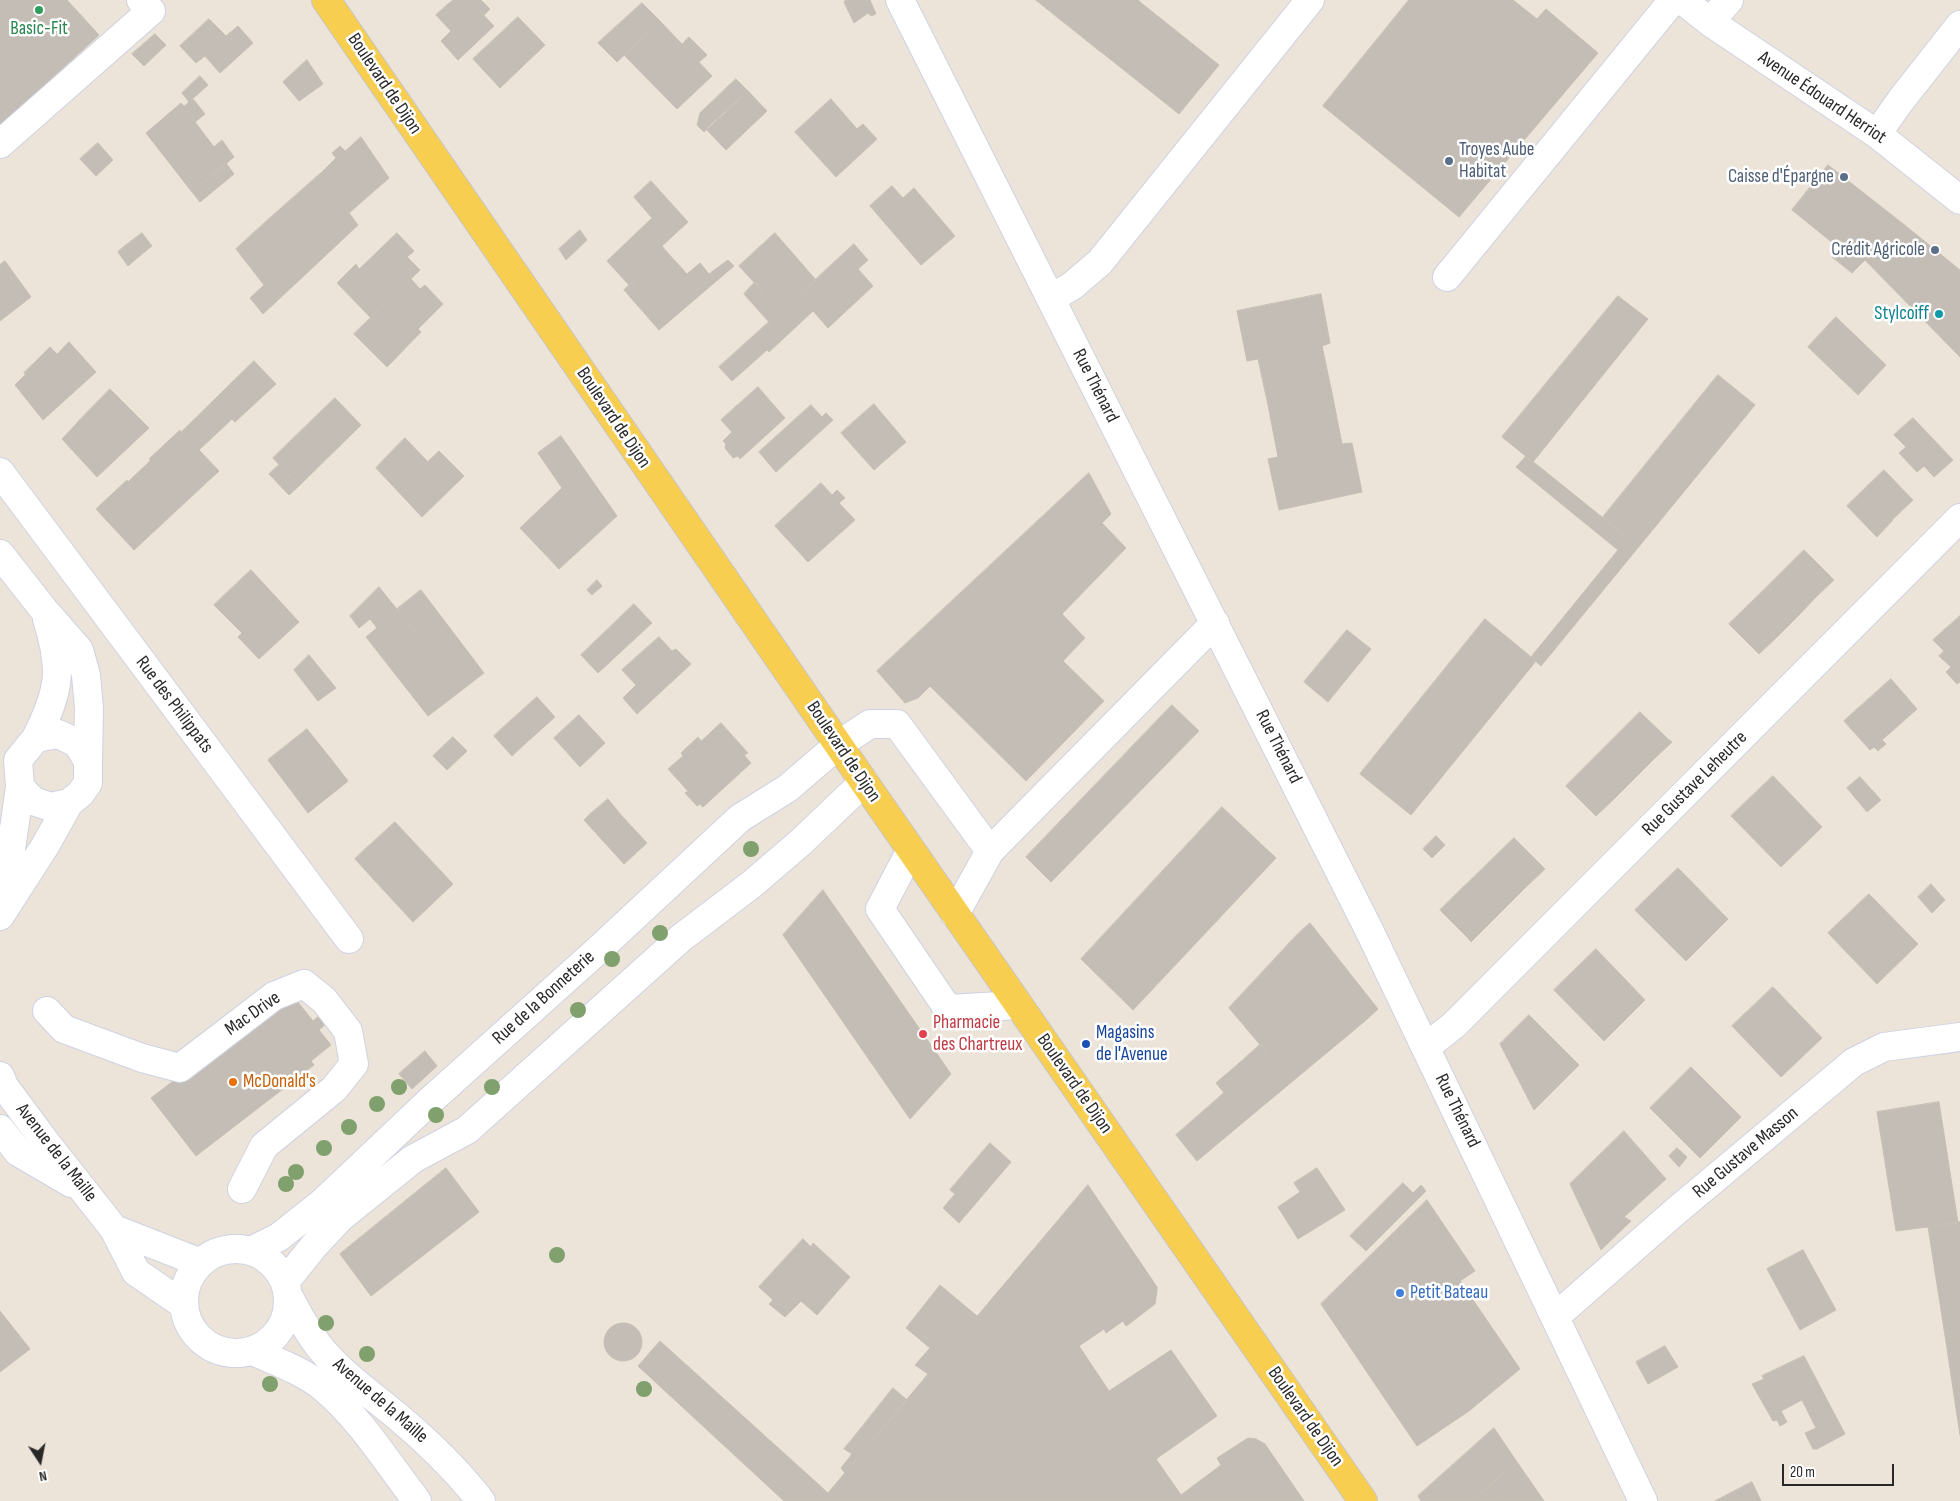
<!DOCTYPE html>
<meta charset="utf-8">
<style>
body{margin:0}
#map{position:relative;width:1960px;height:1501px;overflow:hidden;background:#ece3d9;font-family:"Sofia Sans Condensed",sans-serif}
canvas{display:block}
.north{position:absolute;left:15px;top:1436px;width:50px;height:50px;-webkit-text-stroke:4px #fff;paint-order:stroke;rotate:169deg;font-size:14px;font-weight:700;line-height:20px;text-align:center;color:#282828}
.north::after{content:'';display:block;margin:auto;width:18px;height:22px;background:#282828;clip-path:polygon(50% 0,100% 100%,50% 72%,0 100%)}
.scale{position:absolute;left:1782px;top:1464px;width:112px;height:22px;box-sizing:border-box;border:2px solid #282828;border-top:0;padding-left:6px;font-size:15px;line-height:18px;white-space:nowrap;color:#282828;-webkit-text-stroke:4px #fff;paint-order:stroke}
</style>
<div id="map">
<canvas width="1960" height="1501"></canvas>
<div class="north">N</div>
<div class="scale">20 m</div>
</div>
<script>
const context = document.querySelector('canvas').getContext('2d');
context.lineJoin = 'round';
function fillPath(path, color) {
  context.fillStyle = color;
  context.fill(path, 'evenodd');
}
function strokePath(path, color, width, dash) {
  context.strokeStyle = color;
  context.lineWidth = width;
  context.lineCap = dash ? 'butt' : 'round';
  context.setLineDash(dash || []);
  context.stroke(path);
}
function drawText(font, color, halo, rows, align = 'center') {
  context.font = font + ' "Sofia Sans Condensed",sans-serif';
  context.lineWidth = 5;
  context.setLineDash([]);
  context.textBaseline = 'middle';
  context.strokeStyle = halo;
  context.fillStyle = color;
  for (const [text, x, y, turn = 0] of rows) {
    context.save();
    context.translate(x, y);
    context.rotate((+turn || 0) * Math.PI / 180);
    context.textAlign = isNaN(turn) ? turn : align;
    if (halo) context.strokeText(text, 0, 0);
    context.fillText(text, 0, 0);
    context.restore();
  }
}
const building = new Path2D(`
 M0,0H67L99,35L0,126Z
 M453,0H469L494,26L458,60L441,41L451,31L436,15Z
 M469,0H481L490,9L484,15Z
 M846,0H870L876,14L871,16L868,13L854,23L844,2Z
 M1036,0H1138L1140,2L1100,51Z
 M1409,0H1513L1537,19L1546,9L1598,53L1459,217L1323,106Z
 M1140,2L1219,65L1179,114L1100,51Z
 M642,3L660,21L617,62L598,43Z
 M518,17L545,45L500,88L473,59Z
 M209,19L226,36L238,26L253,43L220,73L205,56L196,63L180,46Z
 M660,21L712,76L677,109L624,55Z
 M155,34L166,45L144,66L132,54Z
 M689,37L707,55L699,62L682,45Z
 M307,60L323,84L299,101L283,82Z
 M200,76L208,85L189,102L182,93Z
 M736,79L748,91L727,111L715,99Z
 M748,91L767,111L726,150L706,129Z
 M193,99L205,114L195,122L214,147L222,140L234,157L192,192L146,133L181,103L184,106Z
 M715,99L727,111L704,132L697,125L700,113Z
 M831,99L857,129L863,124L877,139L836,177L795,132Z
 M361,137L389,178L349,213L320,174L336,158L332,153L340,146L345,151Z
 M98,143L113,160L96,176L80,159Z
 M226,163L234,174L200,202L192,192Z
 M1828,165L1902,223L1852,273L1832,257L1839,248L1792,210Z
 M320,174L358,225L308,272L269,219Z
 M651,181L688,222L662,246L666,251L629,285L607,261L652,218L634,197Z
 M892,186L903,198L914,188L955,236L921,265L870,206Z
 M269,219L308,272L263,314L250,298L264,285L236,249Z
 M1902,223L1960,270V357L1865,260Z
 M580,230L587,240L566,260L559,249Z
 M142,233L152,246L136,259L125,246Z
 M397,233L414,251L407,257L420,270L371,318L337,283L356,264L359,269Z
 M775,233L816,280L769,322L751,302L763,292L739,266Z
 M854,244L868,260L858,269L873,286L828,328L799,295Z
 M125,246L136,259L128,266L118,252Z
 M666,251L687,274L700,263L709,274L728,260L734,266L659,330L624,290Z
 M5,261L31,297L0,321V265Z
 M411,279L420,289L425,285L443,304L418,329L421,332L387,367L354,334Z
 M755,282L763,292L751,302L744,294Z
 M1321,294L1330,343L1322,346L1332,393L1268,405L1258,359L1247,361L1237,311Z
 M799,295L813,311L769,352L767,350L732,381L719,367Z
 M1618,296L1648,319L1533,462L1502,437Z
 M1836,317L1886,365L1858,395L1808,347Z
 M69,342L96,372L43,420L15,385L26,374L28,378L37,370L32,365L50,347L57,354Z
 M254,361L276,384L235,422L232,419L199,450L219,471L134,550L96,509L127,480L128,482L151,460L149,459L180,430L181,432Z
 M32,365L37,370L28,378L24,373Z
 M1718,375L1749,400L1633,542L1603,517Z
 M758,387L785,418L740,459L738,456L733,458L725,448L726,444L723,441L732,432L721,420Z
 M110,389L117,396L84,428L78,422Z
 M1332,393L1342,444L1352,443L1362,492L1279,510L1268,459L1278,457L1268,405Z
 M117,396L149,428L97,477L62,439L78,422L84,428Z
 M335,398L361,425L299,486L273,458Z
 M1749,400L1755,405L1541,666L1531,657L1618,550L1516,467L1526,456L1633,542Z
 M874,404L906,442L874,470L841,433Z
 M811,405L822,417L826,413L833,420L776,472L759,452Z
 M1913,418L1953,460L1934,477L1924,466L1917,472L1899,453L1906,447L1894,435Z
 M561,436L617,516L559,569L520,528L562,488L538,453Z
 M405,438L428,462L420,469L397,446Z
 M397,446L420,469L439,451L464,476L422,517L376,468Z
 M279,465L299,486L289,495L269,474Z
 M1884,470L1913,500L1892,520L1890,516L1872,532L1847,506Z
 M1089,473L1111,514L1102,523L1126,548L1062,614L1085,638L1063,661L1104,701L1026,781L930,686L918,698L905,703L877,671Z
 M821,483L832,495L837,490L845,498L839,503L855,520L808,562L775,526Z
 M1890,516L1893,520L1877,537L1872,532Z
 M1804,550L1830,576L1813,592L1817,596L1797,617L1767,587Z
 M251,570L299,622L259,659L238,637L242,633L214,605Z
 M1830,576L1834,580L1817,596L1813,592Z
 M597,580L602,586L592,595L587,590Z
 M379,587L462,690L428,716L366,637L377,628L370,619L359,628L350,616Z
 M1767,587L1797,617L1777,637L1773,633L1756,651L1729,624Z
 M421,590L484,673L462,690L397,609Z
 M634,604L652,623L598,673L581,655Z
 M1960,616V667L1933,640Z
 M1485,619L1536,661L1411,815L1360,774Z
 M1347,630L1371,649L1328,702L1304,682Z
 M1773,633L1777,637L1759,654L1756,651Z
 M659,637L672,651L676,649L691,664L637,714L623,698L636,685L622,670Z
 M1944,651L1960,667V682L1957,684L1946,672L1951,667L1939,656Z
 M309,655L336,688L318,701L294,670Z
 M1891,679L1917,709L1882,740L1886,744L1878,751L1874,747L1870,750L1844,721Z
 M537,697L555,717L526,743L507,724Z
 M1172,705L1199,731L1051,882L1026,857Z
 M1640,712L1668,739L1649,757L1653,760L1633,780L1603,749Z
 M579,715L605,743L580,767L554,738Z
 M721,723L748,753L744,755L751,763L703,807L700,804L697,806L685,793L688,791L668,769L683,756L681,753L698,737L701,741Z
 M507,724L526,743L512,756L494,736Z
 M307,729L331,759L324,764L342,786L308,813L268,760Z
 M453,737L467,751L447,770L433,756Z
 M1668,739L1672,742L1653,760L1649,757Z
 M1603,749L1633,780L1614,799L1610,795L1593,813L1566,786Z
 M331,759L348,781L342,786L324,764Z
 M1773,776L1822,827L1781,867L1731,816Z
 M1860,777L1881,800L1867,812L1847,788Z
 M1610,795L1614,799L1596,816L1593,813Z
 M608,799L621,815L602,832L588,816Z
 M1222,807L1276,858L1133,1010L1081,959Z
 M621,815L647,843L624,864L584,820L588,816L602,832Z
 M395,822L453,884L413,922L376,882L380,878L359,855Z
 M1436,836L1445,845L1432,858L1423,849Z
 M1514,838L1541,865L1522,884L1526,887L1507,906L1476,875Z
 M359,855L380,878L376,882L355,859Z
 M1541,865L1545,869L1526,887L1522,884Z
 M1678,868L1728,919L1686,961L1635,910Z
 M1476,875L1507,906L1488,925L1484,921L1468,938L1440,910Z
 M1931,884L1945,900L1932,913L1918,897Z
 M823,890L951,1074L910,1119L783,935Z
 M1869,894L1918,944L1877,984L1828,933Z
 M1484,921L1488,925L1471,942L1468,938Z
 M1310,923L1378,1009L1365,1021L1297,935Z
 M1297,935L1365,1021L1246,1120L1216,1083L1245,1058L1253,1067L1268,1054L1229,1008Z
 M1596,949L1645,1000L1604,1041L1554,990Z
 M1773,987L1822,1038L1781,1077L1732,1026Z
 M293,996L313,1021L321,1014L328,1022L319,1030L331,1045L311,1061L314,1065L196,1156L151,1098L270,1007Z
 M1529,1015L1579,1065L1534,1110L1500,1044Z
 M1261,1044L1268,1054L1253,1067L1245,1058Z
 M425,1051L437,1066L412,1089L399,1074Z
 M1691,1067L1741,1117L1700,1158L1650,1108Z
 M1224,1093L1246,1120L1197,1161L1176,1135Z
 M1939,1102L1958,1223L1896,1231L1877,1112Z
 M1624,1131L1666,1179L1624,1217L1631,1221L1601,1250L1570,1184Z
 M990,1143L1011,1162L959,1223L943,1208L955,1194L950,1190Z
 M1677,1148L1687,1157L1679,1167L1669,1156Z
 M446,1168L479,1212L371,1296L340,1254Z
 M1317,1168L1345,1210L1298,1239L1278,1207L1300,1192L1294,1183Z
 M1403,1183L1413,1193L1421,1185L1426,1191L1366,1251L1350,1236Z
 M1088,1185L1157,1287V1291L1155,1304L1129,1324L1126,1326L1123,1321L1106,1333L1104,1329L1079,1346L1109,1391L1171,1350L1217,1416L1156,1459L1181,1495L1221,1465L1217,1458L1248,1438L1256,1439L1265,1444L1304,1501H784L638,1366L660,1341L828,1493L928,1374L915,1365L930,1348L906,1328L940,1285L977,1316Z
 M1427,1200L1475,1271L1460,1281L1482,1313L1383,1396L1321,1304Z
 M1960,1222V1340L1946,1342L1928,1227Z
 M803,1239L811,1247L813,1243L850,1277L817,1315L801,1301L785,1317L769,1304L773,1300L759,1287Z
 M1803,1250L1836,1310L1800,1330L1767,1269Z
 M0,1311L30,1349L0,1372Z
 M1482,1313L1520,1369L1469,1411L1417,1446L1383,1396Z
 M604 1342a19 19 0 1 1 38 0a19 19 0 1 1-38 0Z
 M1960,1340V1435L1946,1342Z
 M1665,1346L1678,1367L1648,1384L1636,1362Z
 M1804,1356L1845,1434L1817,1449H1813L1805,1433L1816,1428L1802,1400L1781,1411L1787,1422L1780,1426L1777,1420L1773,1421L1752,1384L1764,1379L1762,1376Z
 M893,1388L907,1400L872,1441L859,1431Z
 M1494,1428L1517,1462L1472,1501H1421L1418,1496Z
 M859,1431L872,1441L845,1473L841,1468L852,1454L844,1449Z
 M1517,1462L1544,1501H1505L1492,1483Z
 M1752,1482L1761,1501H1715Z
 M1492,1483L1505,1501H1472Z`);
fillPath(building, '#c3bdb6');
strokePath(building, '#c7bfb3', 1);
const minor = new Path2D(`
 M900,0L1370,932L1643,1501
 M1682,0L1710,22L1877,134L1960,200
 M1710,22L1729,0
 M1877,134L1901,100L1960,25
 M0,144L151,11L141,0
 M1447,277L1673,0
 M1051,298L1072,286L1100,262L1310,0
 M0,472L349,939
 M0,554L44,610L79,650L86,675L89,708L88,761
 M58,734L77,743L88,761V783L80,794L69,803L51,807L33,801L20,787L18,760L36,738Z
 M36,738C60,690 63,670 47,619
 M911,850L880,909L948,1009L1018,1005
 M990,851L1215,623
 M0,901L8,870L20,787
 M0,916L45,846L69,803
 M47,1011L64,1029L142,1058L180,1068L274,996L304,984L324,1000L348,1031L354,1064L334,1089L264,1146L242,1189
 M1426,1047L1454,1025L1960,518
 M0,1076L4,1086L47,1144L114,1229L136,1272L184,1305
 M0,1129L18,1152L71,1183
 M114,1229L201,1263
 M184 1301a52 52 0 1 1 104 0a52 52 0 1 1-104 0Z
 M251,1251L279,1237L322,1203L431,1100L597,951L740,818L788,788L838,745L870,724H897L990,851L955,914
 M285,1282L313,1247L341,1217L413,1159L467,1130L681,938L752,884L801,842L864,782
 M288,1295C298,1314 308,1333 322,1350C344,1376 372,1395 397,1416C428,1442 456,1469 481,1501
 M1555,1317L1676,1211L1854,1062L1884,1047L1960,1037
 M253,1351C277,1362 303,1371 324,1388C359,1417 389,1465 417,1501`);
const major = new Path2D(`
 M326,0L864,782L1363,1501`);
strokePath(minor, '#ced2e3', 30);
strokePath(major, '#c7c7c7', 30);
strokePath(minor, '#fff', 28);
strokePath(major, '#f8ce51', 28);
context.fillStyle = '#80a06d';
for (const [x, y] of [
 [751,849],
 [660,933],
 [612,959],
 [578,1010],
 [399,1087],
 [492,1087],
 [377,1104],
 [436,1115],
 [349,1127],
 [324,1148],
 [296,1172],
 [286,1184],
 [557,1255],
 [326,1323],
 [367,1354],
 [270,1384],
 [644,1389]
]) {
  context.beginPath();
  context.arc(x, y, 8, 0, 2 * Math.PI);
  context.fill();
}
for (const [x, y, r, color] of [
 [39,10,5,"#2e9e5b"],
 [1449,161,5,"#5c6f8a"],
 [1844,177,5,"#5c6f8a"],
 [1935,250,5,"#5c6f8a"],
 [1939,314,5,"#0f9aa8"],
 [923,1034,5,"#e0444e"],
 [1086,1044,5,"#1a4fb4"],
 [233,1082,5,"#e8710a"],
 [1400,1293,5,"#3f7fe0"]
]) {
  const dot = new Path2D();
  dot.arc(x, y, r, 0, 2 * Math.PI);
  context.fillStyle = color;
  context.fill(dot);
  strokePath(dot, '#fff', 2);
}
drawText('19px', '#27864d', '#fff', [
 ["Basic-Fit",39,29]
]);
drawText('19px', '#282828', '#fff', [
 ["Boulevard de Dijon",384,84,56],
 ["Avenue Édouard Herriot",1822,98,34],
 ["Rue Thénard",1095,386,63],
 ["Boulevard de Dijon",613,418,56],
 ["Rue des Philippats",174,705,53],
 ["Rue Thénard",1278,747,63],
 ["Boulevard de Dijon",843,752,56],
 ["Rue Gustave Leheutre",1695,784,-45],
 ["Rue de la Bonneterie",544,998,-42],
 ["Mac Drive",253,1014,-35],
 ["Boulevard de Dijon",1074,1084,55],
 ["Rue Thénard",1457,1111,64],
 ["Avenue de la Maille",56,1153,52],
 ["Rue Gustave Masson",1746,1153,-40],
 ["Avenue de la Maille",380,1401,41],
 ["Boulevard de Dijon",1305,1417,55]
]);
drawText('19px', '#4e5e75', '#fff', [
 ["Troyes Aube",1459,150,"left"],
 ["Habitat",1459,172,"left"],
 ["Caisse d'Épargne",1834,177],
 ["Crédit Agricole",1925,250]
], 'right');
drawText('19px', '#0d838f', '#fff', [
 ["Stylcoiff",1929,314]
], 'right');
drawText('19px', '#be3a42', '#fff', [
 ["Pharmacie",933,1023],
 ["des Chartreux",933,1045]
], 'left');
drawText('19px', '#164399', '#fff', [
 ["Magasins",1096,1033],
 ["de l'Avenue",1096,1055]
], 'left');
drawText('19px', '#c56008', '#fff', [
 ["McDonald's",243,1082]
], 'left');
drawText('19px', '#366cbe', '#fff', [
 ["Petit Bateau",1410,1293]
], 'left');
</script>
